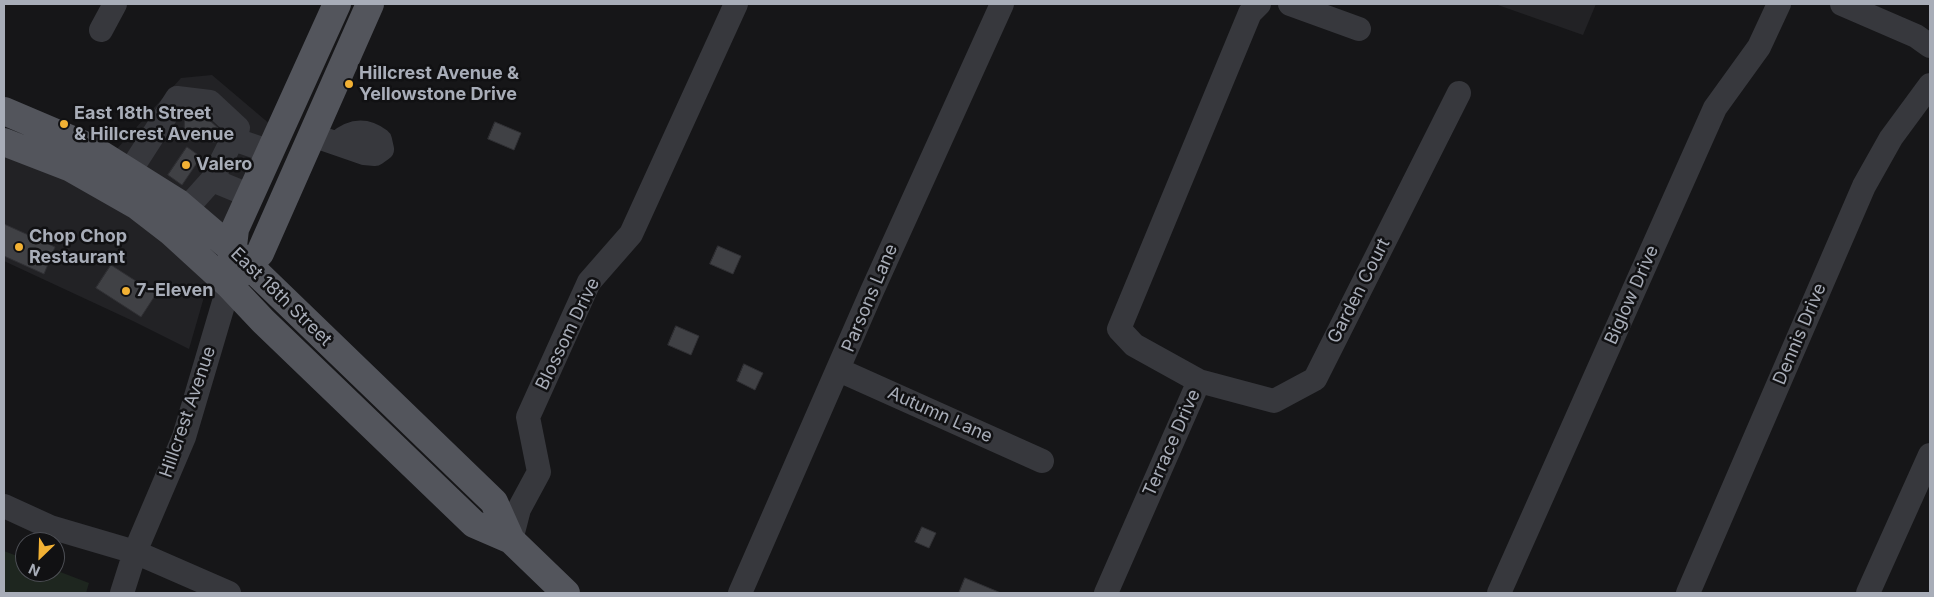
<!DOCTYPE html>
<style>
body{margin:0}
#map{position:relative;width:1934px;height:597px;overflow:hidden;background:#161618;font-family:Inter,sans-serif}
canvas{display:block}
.frame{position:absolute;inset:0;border:5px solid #a8adb8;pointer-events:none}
.north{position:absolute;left:15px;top:532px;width:50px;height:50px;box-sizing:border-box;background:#111113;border:1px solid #4d4f55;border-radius:50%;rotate:204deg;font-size:14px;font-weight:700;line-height:20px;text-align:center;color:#a8adb8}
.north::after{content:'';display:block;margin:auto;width:18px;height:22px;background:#f2b134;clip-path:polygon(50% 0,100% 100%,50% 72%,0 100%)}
</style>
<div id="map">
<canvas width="1934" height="597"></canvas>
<div class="frame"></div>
<div class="north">N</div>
</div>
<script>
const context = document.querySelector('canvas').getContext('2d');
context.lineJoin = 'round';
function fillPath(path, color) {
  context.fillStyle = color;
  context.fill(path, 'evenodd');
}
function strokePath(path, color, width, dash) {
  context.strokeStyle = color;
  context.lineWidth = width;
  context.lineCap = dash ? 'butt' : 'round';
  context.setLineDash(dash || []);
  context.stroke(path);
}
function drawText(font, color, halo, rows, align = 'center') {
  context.font = font + ' Inter,sans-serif';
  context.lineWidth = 5;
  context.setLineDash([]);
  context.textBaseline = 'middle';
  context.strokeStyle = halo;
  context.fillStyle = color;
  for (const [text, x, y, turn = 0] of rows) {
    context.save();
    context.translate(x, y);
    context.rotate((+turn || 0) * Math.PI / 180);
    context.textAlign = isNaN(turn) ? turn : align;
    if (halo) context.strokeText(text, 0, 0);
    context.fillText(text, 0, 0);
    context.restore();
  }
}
fillPath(new Path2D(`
 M1495,4H1596L1583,35Z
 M212,75L271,125L217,252L189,349L133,321L4,261V150L85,184L181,78Z`), '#222225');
fillPath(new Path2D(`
 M4,551L25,559V572H55V570L89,583L86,593H4Z`), '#1e261f');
const building = new Path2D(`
 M185,118L208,119L219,129L216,142L184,140Z
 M495,122L521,133L514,150L488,139Z
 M187,147L201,157L182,185L168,175Z
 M4,224L55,247L44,274L4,256Z
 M718,246L741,256L733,274L710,264Z
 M111,265L156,294L141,317L96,288Z
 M676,326L699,336L691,355L668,345Z
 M744,364L763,373L755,390L737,381Z
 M922,527L936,533L929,548L915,542Z
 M965,578L1001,593H959Z`);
fillPath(building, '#404145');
strokePath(building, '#303034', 1);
strokePath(new Path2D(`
 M1290,4L1359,29
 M1842,4L1916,36L1930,46
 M101,30L115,4
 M312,135L364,153L375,154L382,149L380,140C364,128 351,131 337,143
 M233,139L271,152
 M130,171L177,98L210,102L238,128L212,180L251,196
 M186,209L212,180
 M839,370L1042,461
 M1199,381L1274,401L1315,379L1459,93
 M4,506L50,527L135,552L229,593
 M511,540L519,509L539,472L528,417L589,282L631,234L736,4
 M122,593L135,552L184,437L229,285
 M740,593L872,291L1002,4
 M1106,593L1199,381L1134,345L1119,329L1250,13L1259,4
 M1499,593L1715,108L1759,47L1779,4
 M1688,593L1864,186L1891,138L1930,85
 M1868,593L1930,455`), '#37383d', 24);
strokePath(new Path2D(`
 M4,111L91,148L177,202L232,249L494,502L511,540
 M4,142L71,168L136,205L171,232L229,285L263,321L474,524L511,540L566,593
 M231,263L235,229L337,4
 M235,279L260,253L370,4`), '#53555c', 28);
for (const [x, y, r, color] of [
 [349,84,5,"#f2b134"],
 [64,124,5,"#f2b134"],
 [186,165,5,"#f2b134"],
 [19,247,5,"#f2b134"],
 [126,291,5,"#f2b134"]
]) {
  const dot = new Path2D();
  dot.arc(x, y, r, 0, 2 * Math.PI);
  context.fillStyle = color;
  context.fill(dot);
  strokePath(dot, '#111113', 2);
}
drawText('bold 18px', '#a8adb8', '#111113', [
 ["Hillcrest Avenue &",359,74],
 ["Yellowstone Drive",359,95],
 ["East 18th Street",74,114],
 ["& Hillcrest Avenue",74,135],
 ["Valero",196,165],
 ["Chop Chop",29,237],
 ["Restaurant",29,258],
 ["7-Eleven",136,291]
], 'left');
drawText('18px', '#a8adb8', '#111113', [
 ["Garden Court",1359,291,-63],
 ["Biglow Drive",1632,295,-66],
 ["East 18th Street",281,297,44],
 ["Parsons Lane",870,298,-67],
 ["Blossom Drive",568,334,-64],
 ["Dennis Drive",1800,334,-67],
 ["Hillcrest Avenue",188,412,-71],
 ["Autumn Lane",940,415,24],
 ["Terrace Drive",1172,443,-66]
]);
</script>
